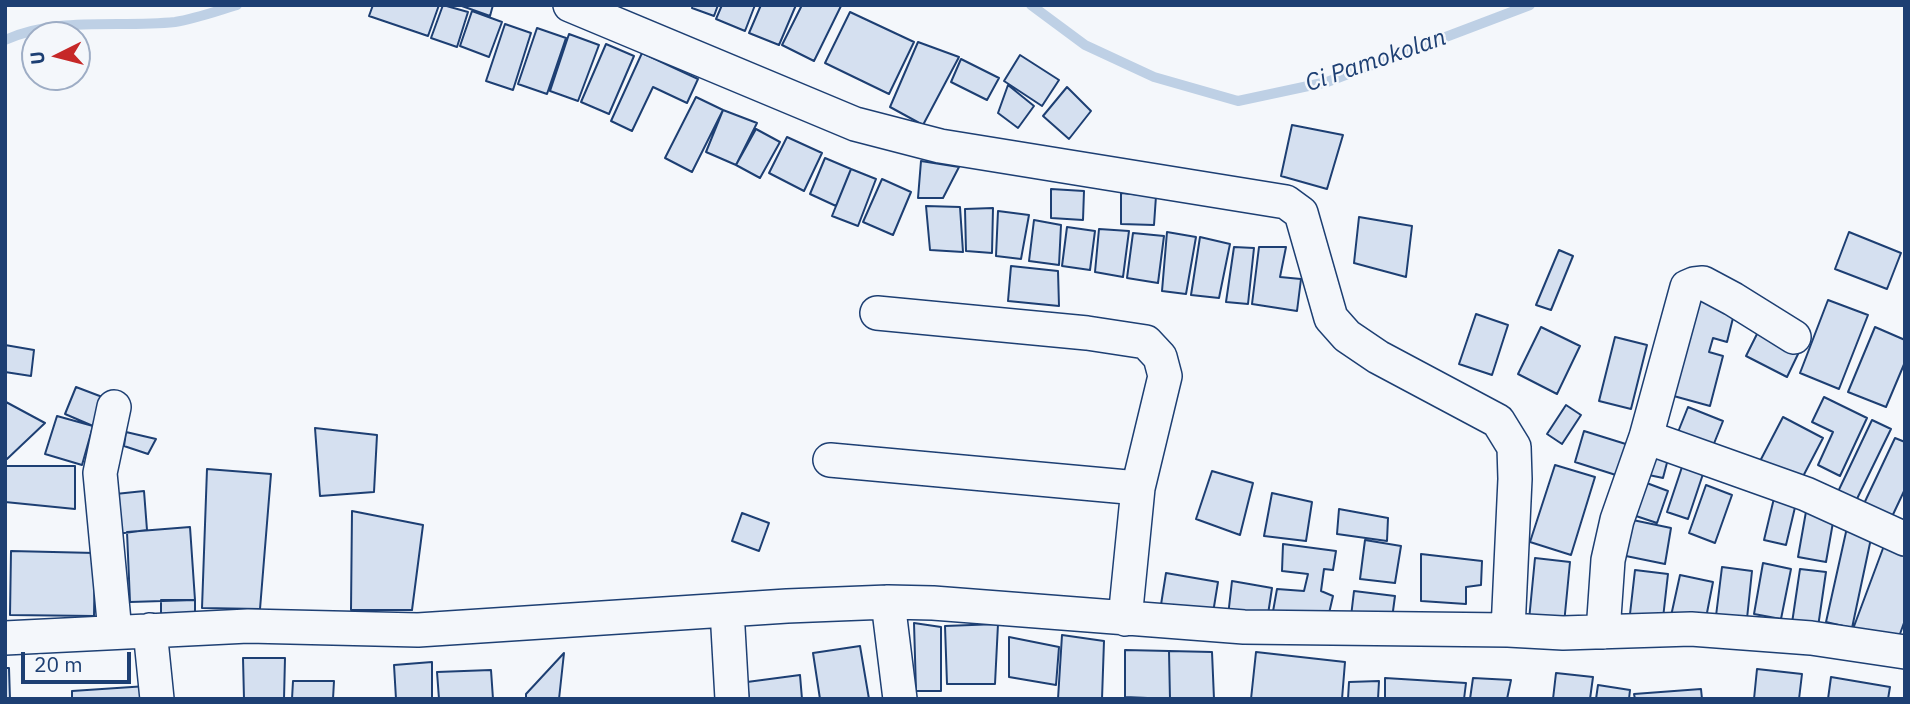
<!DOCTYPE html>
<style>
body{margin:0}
#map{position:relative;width:1910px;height:704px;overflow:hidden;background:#f4f7fb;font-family:"IBM Plex Sans",sans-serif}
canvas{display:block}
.frame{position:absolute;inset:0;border:7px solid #1d3f73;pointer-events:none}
.north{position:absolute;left:21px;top:21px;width:70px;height:70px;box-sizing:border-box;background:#f4f7fb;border:2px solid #9eadc5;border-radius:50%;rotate:264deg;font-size:19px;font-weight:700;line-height:28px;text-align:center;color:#1d3f73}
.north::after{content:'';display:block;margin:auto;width:24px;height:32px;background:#c62828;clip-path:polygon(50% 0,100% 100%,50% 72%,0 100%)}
.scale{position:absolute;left:21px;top:652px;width:110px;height:32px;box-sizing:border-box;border:4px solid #1d3f73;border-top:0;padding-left:9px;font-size:21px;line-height:24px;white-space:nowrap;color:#1d3f73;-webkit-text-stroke:5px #f4f7fb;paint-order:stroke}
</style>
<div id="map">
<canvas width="1910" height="704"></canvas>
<div class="frame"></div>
<div class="north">U</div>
<div class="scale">20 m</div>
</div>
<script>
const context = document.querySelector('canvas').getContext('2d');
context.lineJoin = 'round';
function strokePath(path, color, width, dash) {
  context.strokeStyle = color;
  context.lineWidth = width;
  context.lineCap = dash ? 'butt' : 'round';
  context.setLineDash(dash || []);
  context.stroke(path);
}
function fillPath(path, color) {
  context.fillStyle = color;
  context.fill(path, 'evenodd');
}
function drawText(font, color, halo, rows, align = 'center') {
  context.font = font + ' "IBM Plex Sans",sans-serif';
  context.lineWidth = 5;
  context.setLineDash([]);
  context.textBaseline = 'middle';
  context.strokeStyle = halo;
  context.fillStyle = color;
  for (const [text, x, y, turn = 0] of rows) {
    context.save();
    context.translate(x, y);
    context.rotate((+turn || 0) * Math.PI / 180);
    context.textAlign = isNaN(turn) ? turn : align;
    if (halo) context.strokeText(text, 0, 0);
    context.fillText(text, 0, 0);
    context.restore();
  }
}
strokePath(new Path2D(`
 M1031,5L1085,45L1154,77L1238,101L1327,82L1530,5
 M5,40C58,16 118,28 175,22C195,19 217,11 237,5`), '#bed0e5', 10);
const building = new Path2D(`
 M373,5H439L428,36L369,16Z
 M443,5L468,12L457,47L431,38Z
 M459,5H493L490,16Z
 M693,5H718L714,16L692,8Z
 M722,5H755L745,31L716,19Z
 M761,5H796L779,45L749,33Z
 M802,5L841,6L814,61L782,45Z
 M472,11L502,22L489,57L460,46Z
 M850,12L914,42L889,94L825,63Z
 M505,24L531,33L513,90L486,81Z
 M537,28L566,38L547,94L518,84Z
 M569,34L599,45L578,101L550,91Z
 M918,42L959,57L923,125L890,107Z
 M606,44L634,56L609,114L581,102Z
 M642,53L698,79L687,103L653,87L632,131L611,121Z
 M1020,55L1059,80L1042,106L1004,81Z
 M961,59L999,78L987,100L951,82Z
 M1008,85L1034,106L1018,128L998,113Z
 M1067,87L1091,111L1069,139L1043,116Z
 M696,97L723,110L692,172L665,158Z
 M723,110L757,123L736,165L706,152Z
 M1292,125L1343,135L1327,189L1281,176Z
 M756,129L780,142L760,178L736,165Z
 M787,137L822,153L804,191L769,173Z
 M825,158L851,169L836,206L810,194Z
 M921,161L959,167L943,198H918Z
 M851,169L876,179L858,226L832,216Z
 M882,179L911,192L893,235L863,222Z
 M1051,189L1084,191L1083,220L1051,218Z
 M1121,193L1156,196L1154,225L1121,224Z
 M926,206L960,207L963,252L930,250Z
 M993,208L992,253L966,251L965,209Z
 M998,211L1029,215L1021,259L996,256Z
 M1359,217L1412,226L1406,277L1354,263Z
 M1034,220L1061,225L1059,265L1029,261Z
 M1067,227L1095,231L1090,270L1062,266Z
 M1099,229L1129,231L1123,277L1095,272Z
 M1167,232L1196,237L1186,294L1162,291Z
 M1849,232L1901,253L1887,289L1835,269Z
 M1133,233L1164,236L1158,283L1127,278Z
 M1200,237L1230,244L1219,298L1191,295Z
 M1234,247L1254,248L1248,304L1226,302Z
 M1259,247H1286L1280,277L1301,279L1297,311L1252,304Z
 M1559,250L1573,256L1551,310L1536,305Z
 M1011,266L1058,271L1059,306L1008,301Z
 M1698,291L1737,302L1727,342L1713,338L1709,352L1723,356L1710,406L1670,395Z
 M1828,300L1868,315L1839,389L1800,373Z
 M1476,314L1508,325L1492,375L1459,364Z
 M1541,327L1580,346L1557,394L1518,374Z
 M1875,327L1905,340V362L1886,407L1848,392Z
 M1758,332L1799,352L1787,377L1746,356Z
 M1615,337L1647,345L1631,409L1599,401Z
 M5,345L34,350L31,376L5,372Z
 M76,387L105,398L93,426L65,414Z
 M1824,397L1867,418L1840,476L1818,465L1833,432L1812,422Z
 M6,402L45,423L7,459L5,458Z
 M1566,405L1581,415L1562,444L1547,434Z
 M1688,407L1723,421L1713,446L1678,432Z
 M57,416L93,426L82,465L45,454Z
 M1783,417L1823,438L1798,486L1758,465Z
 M1872,420L1891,429L1853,507L1835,498Z
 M315,428L377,435L374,492L320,496Z
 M1584,431L1629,445L1619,476L1575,462Z
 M126,432L156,439L148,454L124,446Z
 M1895,438L1905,442V489L1889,523L1861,510Z
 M1650,450L1669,455L1663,478L1644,474Z
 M1683,464L1704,471L1688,519L1667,512Z
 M1555,465L1595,477L1571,555L1530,542Z
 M5,466H75V509L5,502Z
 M207,469L271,474L260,609L202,608Z
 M1212,471L1253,483L1240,535L1196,519Z
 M1644,482L1668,491L1657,523L1633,515Z
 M1706,485L1732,495L1715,543L1689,533Z
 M144,491L147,530L109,535L106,495Z
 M1272,493L1312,502L1306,541L1264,536Z
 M1775,494L1797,499L1786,545L1764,540Z
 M1807,506L1835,511L1826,562L1798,557Z
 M1339,509L1388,518L1387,541L1337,534Z
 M352,511L423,525L412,610H351Z
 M742,513L769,523L759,551L732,541Z
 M1628,519L1671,528L1665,564L1621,555Z
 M1848,523L1873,529L1852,628L1826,622Z
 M190,527L195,600L130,602L127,532Z
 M1365,540L1401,546L1395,583L1360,579Z
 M1885,543L1905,550V620L1896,645L1853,629Z
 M1283,544L1336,551L1333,570L1324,569L1321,591L1333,596L1327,622L1272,617L1277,589L1304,591L1308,574L1282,571Z
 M11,551L95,553L94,616L10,615Z
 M1421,554L1482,561L1481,585L1466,587V604L1421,601Z
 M1535,558L1570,562L1564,624L1529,620Z
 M1763,563L1791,569L1781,619L1754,614Z
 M1722,567L1752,571L1746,628L1715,624Z
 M1800,569L1826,572L1818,627L1792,623Z
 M1635,570L1668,574L1663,618L1630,614Z
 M1166,573L1218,582L1212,619L1160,611Z
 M1680,575L1713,582L1705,623L1671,616Z
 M1232,581L1272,588L1267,621L1228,616Z
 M1354,591L1395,596L1391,626L1350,625Z
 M161,600H195V622L161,623Z
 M914,623L941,627V691H916Z
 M998,624L995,684H947L945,626Z
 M1062,635L1104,641L1102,699H1058Z
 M1009,637L1059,647L1056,685L1009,677Z
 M860,646L869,699H820L813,653Z
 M1125,650L1169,651L1170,699L1125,697Z
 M1169,651L1212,652L1214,699H1170Z
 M1256,652L1345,662L1342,699H1251Z
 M564,653L559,699H526V694Z
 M243,658H285L284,699H244Z
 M432,662V699H396L394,665Z
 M5,668H9L10,699H5Z
 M1757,669L1802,674L1799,699H1754Z
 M491,670L493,699H439L437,672Z
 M1556,673L1593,677L1590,699H1553Z
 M800,675L802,699H749L747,682Z
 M1831,677L1890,687L1888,699H1828Z
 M1385,678L1466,683L1464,699H1385Z
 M1473,678L1511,680L1507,699H1470Z
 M293,681H334L333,699H292Z
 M1379,681L1378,699H1348L1349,682Z
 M1598,685L1630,690L1629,699H1596Z
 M147,686L148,699H72V691Z
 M1701,689L1702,699H1635L1634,694Z`);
fillPath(building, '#d5e0f0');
strokePath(building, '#1d3f73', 2);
const minor = new Path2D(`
 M570,5L855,124L940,146L1286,202L1301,213L1331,318L1347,336L1378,357L1498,421L1514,447L1515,479L1508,630
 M877,313L1087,333L1146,342L1160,357L1165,376L1138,488L1125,619
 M114,407L100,473L115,632
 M1646,437L1806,494L1905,539
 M830,460L1138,488
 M888,602L900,699
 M727,610L732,699
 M150,630L157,699
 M1603,632L1608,560L1617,520L1646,437L1687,287L1694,284L1703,283L1733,299L1794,337
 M5,638L248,626L418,630L787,606L888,602L933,603L1244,627L1508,630L1563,633L1691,629L1811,638L1905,652`);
strokePath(minor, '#1d3f73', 36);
strokePath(minor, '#f4f7fb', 33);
drawText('italic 24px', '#1d3f73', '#f4f7fb', [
 ["Ci Pamokolan",1376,61,-19]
]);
</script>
